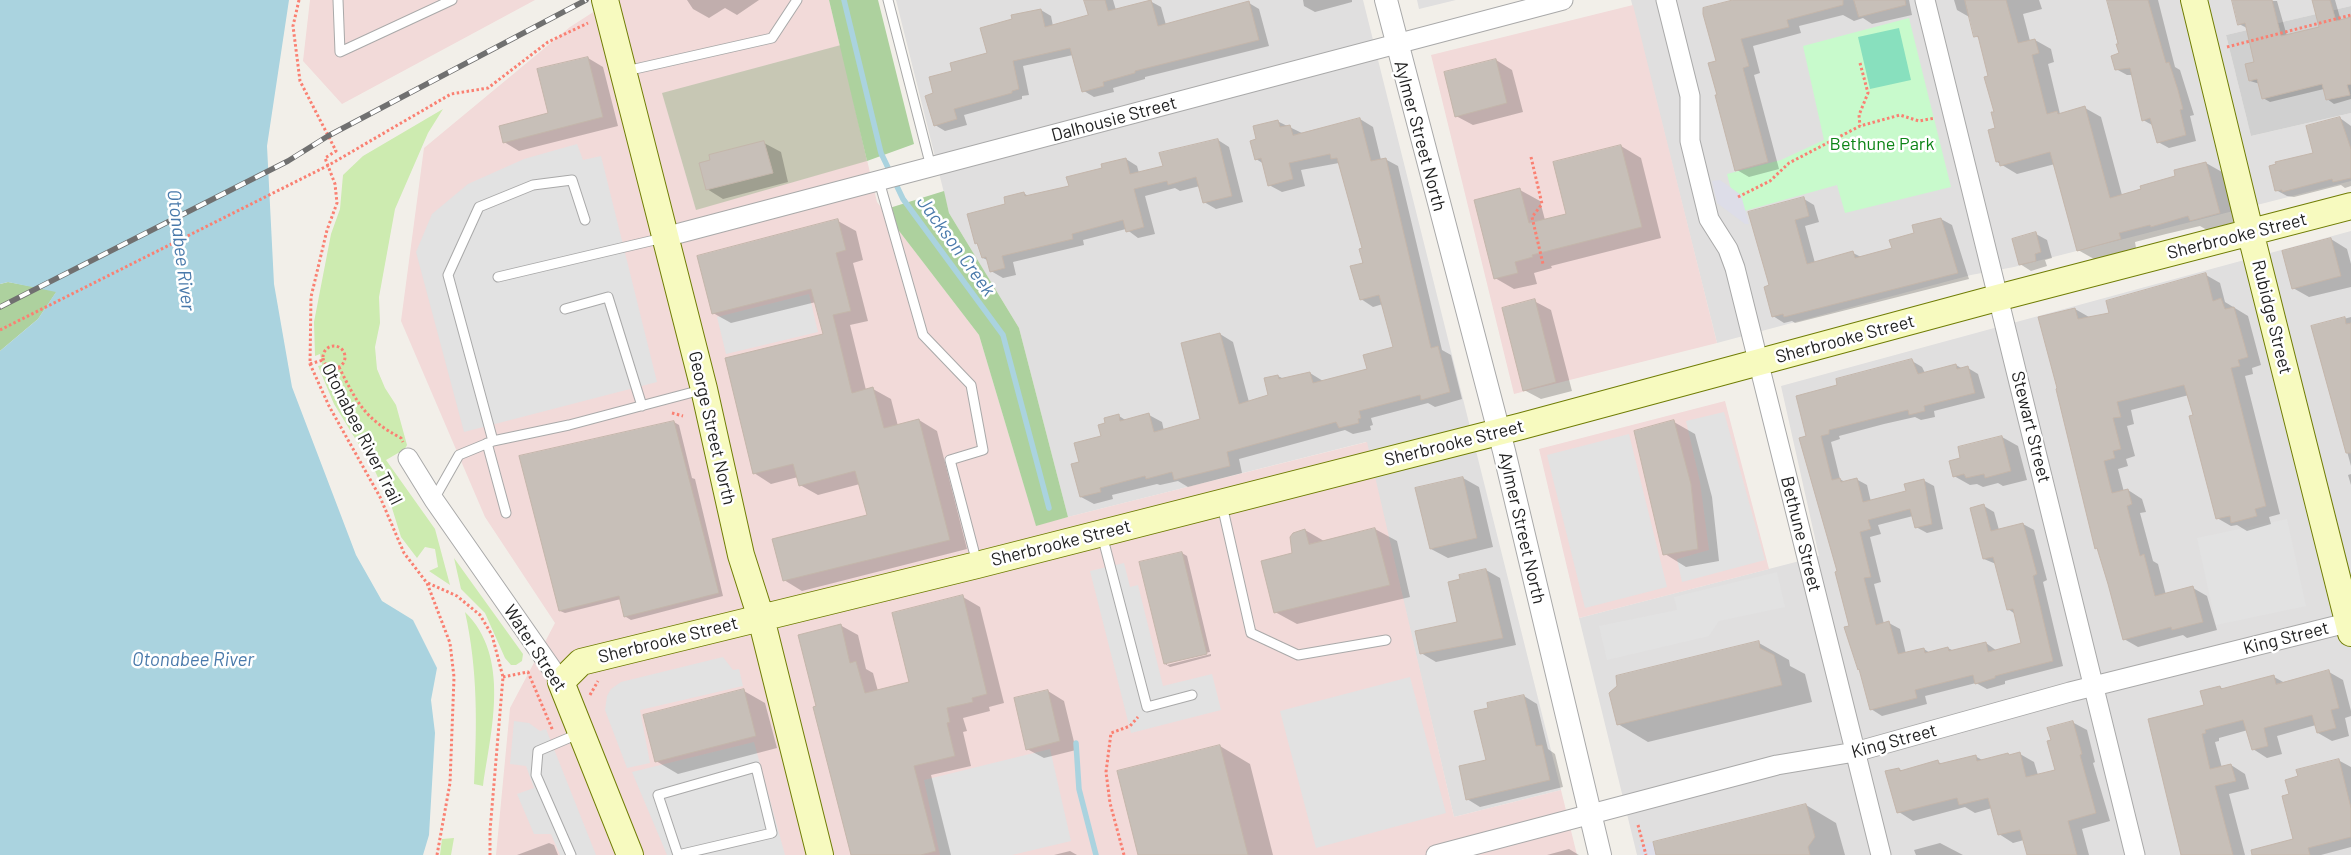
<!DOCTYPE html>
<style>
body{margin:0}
canvas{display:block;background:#f2efe9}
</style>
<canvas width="2351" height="855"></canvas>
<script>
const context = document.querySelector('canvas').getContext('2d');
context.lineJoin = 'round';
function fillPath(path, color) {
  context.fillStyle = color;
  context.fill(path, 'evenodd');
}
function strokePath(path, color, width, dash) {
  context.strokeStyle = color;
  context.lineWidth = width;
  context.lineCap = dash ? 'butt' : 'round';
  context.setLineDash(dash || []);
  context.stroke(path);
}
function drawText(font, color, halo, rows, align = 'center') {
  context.font = font + ' Barlow,sans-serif';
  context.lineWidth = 5;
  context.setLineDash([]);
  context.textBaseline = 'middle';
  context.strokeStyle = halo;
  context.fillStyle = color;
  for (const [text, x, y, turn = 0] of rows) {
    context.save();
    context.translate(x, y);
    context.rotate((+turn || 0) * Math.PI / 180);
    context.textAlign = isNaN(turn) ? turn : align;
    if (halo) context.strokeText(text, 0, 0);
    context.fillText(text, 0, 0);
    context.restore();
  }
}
fillPath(new Path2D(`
 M896,0H1363L1561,790L1454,817L1366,442L1068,517L1019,328L949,213Z
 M1417,0H1456L1419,9Z
 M1631,0H2351V6L2226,35L2251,136L2351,113V181L2014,267L1971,275L1717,343Z
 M2351,231V855H1637L1579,618L1819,556L1781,386Z`), '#e0dfdf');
fillPath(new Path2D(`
 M310,0H535L342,104L303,61Z
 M612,0H829L877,202L979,335L1036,525L1367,442L1454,817L1561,790L1577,855H496L510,708L555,623L485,517L401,321L424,148L570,27Z
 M1633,5L1717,343L1514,394L1431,55Z
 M1725,401L1769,569L1579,618L1539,449Z`), '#f2dad9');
fillPath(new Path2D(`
 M2351,6V113L2251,136L2226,35Z`), '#d0d0d0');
fillPath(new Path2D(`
 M841,45L867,161L696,210L662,93Z`), '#c7c7b4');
fillPath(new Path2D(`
 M443,109L428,133L395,209L379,297L380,323L375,347L377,369L385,388L396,405L407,445L405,449L386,460L435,529L450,585L429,571L438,567L435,549L425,547L417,558L401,537L392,508L375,471L334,404L318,366L322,365L320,354L315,356L314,322L331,234L340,209L343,175L363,156Z
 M454,558L523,654L522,661L516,665H511L505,658L485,613L461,589Z
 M465,612C511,657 491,730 483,786L474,784C477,726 478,670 465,612Z
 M454,838L451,855H440L442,839Z`), '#cdebb0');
fillPath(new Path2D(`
 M829,0H878L914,144L867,161Z
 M944,191L949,213L1019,328L1068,517L1036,526L979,335L883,210Z
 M8,282L57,291L38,319L0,351V284Z`), '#add19e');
fillPath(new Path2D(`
 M1909,18L1951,187L1845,213L1837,185L1737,213L1727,174L1781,160L1824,140L1803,46Z`), '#c8facc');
fillPath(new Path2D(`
 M1899,28L1911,80L1870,89L1858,37Z`), '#88e0be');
fillPath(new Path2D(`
 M577,144L583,160L601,156L657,382L464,432L416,252L432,214L468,184L524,159Z
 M809,294L818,332L726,354L717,317Z
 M1724,412L1765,560L1682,582L1677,559L1709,550L1700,482L1686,421Z
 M1629,434L1667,587L1585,608L1547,455Z
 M2287,519L2306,606L2216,625L2197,538Z
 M1124,563L1130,587L1138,585L1163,686L1212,674L1221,710L1131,733L1090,571Z
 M1777,572L1785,607L1719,621L1709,636L1607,660L1599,626L1677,610L1674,597Z
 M723,657L733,670L739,669L743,686L640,710L650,763L627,768L605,710L607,696L611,689L621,682Z
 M1410,677L1446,813L1316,848L1280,711Z
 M514,721L529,723L540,731L546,729L596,855H560L551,834H534L517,794L534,788L526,766L510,764Z
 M754,742L785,855H667L632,772Z
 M1050,749L1071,841L1012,855H940L924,780Z`), '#e2e2e2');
fillPath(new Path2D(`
 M1720,180L1741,195L1749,224H1745L1717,203L1712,181Z
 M1653,842L1656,855H1641L1639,845Z`), '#dddde8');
fillPath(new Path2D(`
 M0,0H289L267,146L274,284L292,387L356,555L382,601L413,620L437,668L431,700L435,733L429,835L423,855H0V351L38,319L56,292L8,282L0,284Z`), '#aad3df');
fillPath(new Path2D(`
 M687,0H759L737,15L725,8L709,18L693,9Z
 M1085,0H1113L1116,10L1150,1L1161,7L1166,25L1249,3L1259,9L1269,46L1145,77V79L1113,88L1114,92L1094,97L1084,91L1073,55L1023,66L1029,95L1022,96V99L964,115L967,125L945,131L935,125V94L953,72L988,54L1041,10L1051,16L1053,26L1090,16Z
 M1303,0H1352V2L1315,12L1304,6Z
 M1736,0H1909L1912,15L1872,24L1863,18L1854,21L1843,15L1799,26L1801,33L1753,46L1760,73L1754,75L1779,169L1749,177L1737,170L1719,96L1717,62Z
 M1954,0H2039L2042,9L2023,14L2030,41L2035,40L2051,49L2054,62L2048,64L2060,114L2085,108L2101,117L2122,195L2177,177L2206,163L2222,172L2235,222L2207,230L2200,226L2166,234L2135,242L2136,248L2094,259L2078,250L2055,164L2017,174L1997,162V129L1990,76L1980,39L1976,36L1971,18L1957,10Z
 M2108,0H2158L2175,67L2180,70L2194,115L2190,116L2196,141L2169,148L2158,142L2154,126L2143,120L2133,75H2127L2116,69L2120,54Z
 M2233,0L2277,1L2287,36L2321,27L2314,0H2335L2341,21L2351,19V99L2334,104L2327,99L2324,89L2270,102L2263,98L2260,84L2250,81L2255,63L2247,28L2239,24Z
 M588,58L603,67L618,126L519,151L504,142L550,114Z
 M1496,60L1512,70L1523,112L1473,125L1456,116Z
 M2340,118L2351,126V186L2345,188L2341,185L2294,197L2287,196L2276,190L2314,154Z
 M1360,119L1373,127L1381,160L1385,159L1398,166L1442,350L1451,355L1462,399L1435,407L1428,403L1371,418L1373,425L1370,426L1371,430L1353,434L1345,430L1239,459L1242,473L1188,487L1178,481L1160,485L1157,484L1112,495L1113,499L1094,504L1081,497L1080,463L1119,416L1127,421L1149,415L1162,422L1164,431L1202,420L1220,334L1233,342L1249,402L1270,396L1278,376L1284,379L1310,373L1323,381L1368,369L1394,348L1383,304L1373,307L1361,299L1363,249L1339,163L1301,170L1305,186L1282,192L1269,185L1264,164L1256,159L1258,140L1277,121L1304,134Z
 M1218,140L1229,147L1243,202L1216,209L1204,202L1200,186L1180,191L1175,188L1145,196L1155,234L1138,238L1126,229L1083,240L1084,245L1013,262L1016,275L1003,278L991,271L989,261L983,258L979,244L976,243L1007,205L1024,193L1029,197L1070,186L1126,159L1137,166L1139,173L1164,167Z
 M764,143L781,152L788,182L723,199L707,189L712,161Z
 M1621,146L1641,158L1661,238L1551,266L1552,268L1534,273L1537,284L1514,289L1495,278L1520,190L1540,201L1545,220L1568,215Z
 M1804,199L1814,205L1819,222L1805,226L1815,263L1853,253L1861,257L1893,249L1941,219L1952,225L1969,279L1795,323L1792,321L1784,323L1773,316L1771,286L1750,213Z
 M838,221L856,231L863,260L853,263L868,321L850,325L866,390L873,389L891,399L898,426L919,420L937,431L967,549L802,591L784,580L868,516L860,484L818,495L800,485L798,477L771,484L754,473L824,334L816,302L731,323L713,313Z
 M2036,234L2047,240L2052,258L2045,260L2047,266L2031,271L2020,264Z
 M2331,239L2347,249L2351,264V287L2309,297L2293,288Z
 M2206,275L2220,283L2225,302L2248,316L2261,365L2252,368L2253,374L2245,376L2280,514L2269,517L2271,524L2247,531L2237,525L2231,526L2217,518L2189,395L2131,410L2134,424L2127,426L2135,456L2126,459L2128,466L2118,469L2124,492L2128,490L2142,499L2146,512L2140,513L2153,561L2158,564L2166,595L2193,588L2207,596L2217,630L2187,638L2183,635L2138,647L2124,639L2099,549L2096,548L2075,309L2089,317L2111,314Z
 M1534,301L1551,310L1572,391L1541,399L1524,390Z
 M2351,317V466L2313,327Z
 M1912,361L1922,367L1925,373L1956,365L1963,369L1968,368L1978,374L1985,398L1934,411L1935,417L1921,420L1915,417L1884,424L1839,436L1840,439L1831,442L1840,479L1845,482L1856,479L1867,485L1871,502L1907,492L1923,480L1934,486L1943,529L1927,533L1916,527L1913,516L1878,525L1881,534L1870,537L1881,582L1874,584L1884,624L1889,623L1900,629L1906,654L1924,649L1930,653L1948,648L1954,651L1986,643L1997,651L2023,643L2015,614L2008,609L1996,564L1984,559V506L1994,512L1999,530L2023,524L2034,530L2047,580L2043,582L2063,666L2005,681V684L1987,689L1976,683L1925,696L1927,704L1882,716L1871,709L1861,670L1859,669L1838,572L1800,438L1808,437L1839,386Z
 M674,422L679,425L692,478L695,479L723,596L631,620L626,617L621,599L565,613L560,611Z
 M1674,422L1695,434L1712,497L1719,561L1686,567L1665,554Z
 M2002,437L2018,446L2027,480L2003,486L1998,483L1983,487L1977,484L1970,485L1954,476L1962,459Z
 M2351,474V485L2348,475Z
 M1463,478L1479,487L1493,547L1448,558L1431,549Z
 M1375,529L1397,541L1410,597L1297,624L1275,612L1294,554L1305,530L1324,541Z
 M1182,553L1187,556L1210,652L1167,662V665L1211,654V656L1170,667L1165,664Z
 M1486,570L1500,578L1516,645L1436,662L1421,653L1458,623L1461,580Z
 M963,597L980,607L1004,703L989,707L990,711L963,718L967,731L963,732L971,766L931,775L951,855H853L818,707L840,625L858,635L866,669L873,673L878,691L911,683Z
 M1759,643L1789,660L1790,666L1805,674L1812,702L1648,742L1618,724Z
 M2329,672L2343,680L2351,711V716L2345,718L2349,736L2332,741L2318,733L2316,725L2277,736L2282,754L2267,758L2253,749L2248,730L2219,738V741L2215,742L2222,768L2231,765L2245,774L2249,789L2229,794L2245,855H2183L2205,706L2220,687L2225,690L2274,677L2285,683Z
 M744,691L765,703L777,748L678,774L656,761Z
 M1048,691L1064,701L1076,750L1044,758L1027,749Z
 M1524,696L1537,704L1548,749L1555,754L1563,787L1480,807L1467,799L1487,761L1488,704Z
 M2072,722L2087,730L2095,762L2093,763L2110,821L2082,829L2089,855H2028L2024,840L2013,843L1999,834L1992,808L1975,813L1965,807L1913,821L1899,812V769L1903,771L1938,762L1943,764L1975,756L1984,761L2020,754L2034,762L2038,775L2056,771L2052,741Z
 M1220,746L1250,764L1273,855H1140Z
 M2338,760L2351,767V847L2321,855H2273L2294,840L2291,795Z
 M1806,805L1836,823L1845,855H1658Z
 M549,843L554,845L558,855H517Z
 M1940,843L1963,855H1916L1914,850Z
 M1569,849L1579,855H1547Z
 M1070,851L1077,855H1054Z`), '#0003');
strokePath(new Path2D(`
 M844,0L881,153L903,199L1003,335L1049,508
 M1076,743L1079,789L1096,855`), '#aad3df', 5.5);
const building = new Path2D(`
 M1084,0H1105L1108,11L1151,0L1158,26L1249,1L1259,40L1135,71V73L1103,82L1104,86L1082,92L1070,48L1013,61L1019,89L1012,91V93L954,109L957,119L934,126L925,96L933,93L929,77L952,71L950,63L987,53L980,28L1012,19L1011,15L1041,9L1045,27L1088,15Z
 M1733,0H1843V5L1787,20L1789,27L1741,39L1749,66L1743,68L1768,162L1735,171L1715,95H1717L1708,63L1716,61L1703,14V8Z
 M1854,0H1905L1906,5L1859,17Z
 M1965,0H2006L2018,43L2035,39L2039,53L2032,55L2047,114L2057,111L2058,114L2085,106L2110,198L2141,189L2140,186L2175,176L2174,170L2206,162L2220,213L2190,221L2188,216L2151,227L2150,225L2119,233L2121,239L2077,251L2050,152L2000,166L1999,161L1996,162L1988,130L1995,128L1991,112H1994L1984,77L1988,76L1978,36L1974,37Z
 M2107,0H2148L2166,63L2169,62L2178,90L2183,109L2180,110L2186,135L2157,143L2150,118L2142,121L2130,68L2115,70L2111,56L2119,53L2116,44H2118Z
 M2232,0H2272L2281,36L2319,27L2312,0H2330L2336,21L2351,17V84L2347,85L2350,95L2326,100L2322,84L2262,99L2257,79L2249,81L2245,64L2254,62L2245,23L2238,25Z
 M588,57L603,117L503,143L499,126L548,113L537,69Z
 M1496,59L1507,103L1455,117L1444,72Z
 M2340,117L2351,149V178L2333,182L2332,179L2282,192V190L2275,191L2269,166L2276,164L2275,162L2313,153L2306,126Z
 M1360,118L1371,161L1386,158L1431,348L1438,346L1450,392L1421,400L1420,395L1359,411L1361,418L1358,419L1359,423L1339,428L1336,422L1227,452L1230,466L1174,480L1172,472L1146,479L1145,476L1100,488L1101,492L1080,497L1071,464L1079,462L1074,443L1101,436L1098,425L1105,423L1104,418L1119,414L1120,421L1149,413L1154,432L1200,419L1181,343L1220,333L1239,404L1268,395L1264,378L1278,375L1279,379L1310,372L1313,383L1367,369L1363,355L1393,347L1379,295L1360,300L1350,266L1363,263L1359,249L1362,248L1337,158L1331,159L1330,154L1289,163L1293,179L1268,186L1261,158L1255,160L1250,141L1256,139L1253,126L1278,120L1280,127L1290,125L1293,135Z
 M1218,139L1232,196L1203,203L1196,177L1168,185L1167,181L1134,189L1144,227L1126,232L1123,220L1072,234L1073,239L1002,256L1005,268L990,272L986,257L982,258L977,243L975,244L967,214L1005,204L1004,197L1024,192L1025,196L1069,186L1066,177L1102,168L1101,164L1126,158L1130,174L1163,166L1159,153Z
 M764,141L773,173L706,190L699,163L710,160L709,155Z
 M1621,145L1642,227L1532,255L1533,257L1515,262L1518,273L1494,279L1474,200L1520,188L1529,223L1566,214L1553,162Z
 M1804,197L1809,216L1795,220L1807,264L1853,251L1855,258L1892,248L1889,240L1914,233L1912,225L1941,218L1958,273L1784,317L1783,314L1772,317L1764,287L1769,285L1748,212Z
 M838,219L846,250L836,253L851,311L833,315L852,393L873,387L884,428L919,419L950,540L783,581L772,539L867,515L855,471L799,486L793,464L753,474L725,358L823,334L811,289L712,314L697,256Z
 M2036,232L2041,252L2035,254L2036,261L2019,265L2012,239Z
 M2331,238L2341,276L2292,289L2282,251Z
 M2206,273L2213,301L2221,298L2225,309L2234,307L2248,357L2238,360L2240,366L2231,368L2266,506L2255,509L2257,516L2231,523L2230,516L2216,519L2189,416L2193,415L2184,385L2117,402L2121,417L2113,418L2121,449L2113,451L2115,458L2104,461L2112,493L2128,489L2132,504L2127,506L2140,556L2144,554L2155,596L2193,586L2203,622L2172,630L2171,627L2123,640L2108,584L2097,548L2095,549L2056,389L2057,388L2038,317L2075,308L2078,319L2109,313L2106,301Z
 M1535,299L1556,382L1523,391L1502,308Z
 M2345,317L2346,324L2351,323V453H2346L2311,326Z
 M1912,359L1918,374L1956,364L1957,369L1968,366L1975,393L1924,406L1925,411L1909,415L1908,410L1872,419L1829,430V434L1821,436L1832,480L1840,478L1841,482L1857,478L1863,502L1906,491L1904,484L1924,479L1932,524L1915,528L1910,509L1868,520L1871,529L1860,532L1871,577L1864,578L1876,625L1889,621L1898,654L1924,648L1925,653L1948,647L1949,651L1986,642L1988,652L2021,643L2013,609L2007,610L1993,557L1983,559L1970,508L1984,504L1991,531L2023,523L2037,574L2033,576L2053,661L1995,676V678L1975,684L1973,675L1915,690L1917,698L1870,710L1859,669L1858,670L1844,627L1849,626L1835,572L1837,571L1799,438L1806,436L1796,396L1837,385L1836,379Z
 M1674,420L1691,484L1698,549L1663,555L1634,431Z
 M674,421L719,593L624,617L619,596L559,611L519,456Z
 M2002,436L2011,471L1985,478L1984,474L1966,478L1964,474L1953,477L1949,461L1960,458L1958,447Z
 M1463,477L1477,538L1430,549L1415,488Z
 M1375,528L1390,585L1274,613L1261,561L1292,553L1290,537L1293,533L1305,529L1309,544Z
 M1182,552L1207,654L1164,664L1139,562Z
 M1486,569L1503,638L1420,654L1415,631L1457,622L1448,582L1460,579L1459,575Z
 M963,595L987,694L972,698L973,702L947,708L950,722L947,723L955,756L914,766L936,851L921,855H851L813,707L816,706L798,635L841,624L850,663L856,661L865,693L909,682L892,613Z
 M1759,641L1760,648L1774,655L1782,685L1617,725L1609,693L1617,686L1616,676Z
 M2329,670L2339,708L2331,710L2336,728L2317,733L2312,715L2264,728L2268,746L2252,750L2243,720L2205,730L2206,733L2202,734L2210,769L2231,764L2236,781L2215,786L2233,855H2181L2148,719L2204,705L2200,691L2220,686L2221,689L2274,675L2276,684Z
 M744,689L756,736L655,762L643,715Z
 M1048,690L1060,741L1026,750L1014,698Z
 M1524,695L1536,746L1542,745L1550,780L1466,800L1459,766L1486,760L1474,711L1488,708L1487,703Z
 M2073,721L2082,754L2080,755L2096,813L2068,821L2077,855H2027L2020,830L1998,835L1988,798L1959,805L1957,798L1897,813L1885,771L1899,768L1900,771L1938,760L1939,764L1976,755L1977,761L2008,753L2009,755L2020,752L2026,777L2055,770L2047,741L2051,740L2047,728Z
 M1220,745L1248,855H1138L1117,771Z
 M2339,759L2351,808V837L2308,848L2310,855H2252L2251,850L2293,839L2282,796L2289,794L2285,780L2298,776L2296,770Z
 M1806,804L1815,837L1808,847L1810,855H1656L1653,842Z`);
fillPath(building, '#c7bfb8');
strokePath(building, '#c4b6ab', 1);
const service = new Path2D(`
 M338,0L340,52L452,0
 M888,0L931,167
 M626,71L772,38L797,0
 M879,181L923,335L971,385L983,450L950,460L977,563
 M498,277L663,238
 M565,309L608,297L642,406
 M493,441L448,275L479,207L533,185L572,180L585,220
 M487,443L506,513
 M434,499L459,455L493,441L569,425L701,390
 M1222,505L1251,633L1298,655L1386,640
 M1102,535L1147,707L1192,695
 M756,767L772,833L678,855L658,795Z
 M571,855L536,775L538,751L578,734`);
const minor = new Path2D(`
 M1666,0L1690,96V141L1709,219L1728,249L1735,268L1881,855
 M1925,0L2135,855
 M665,237L1563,0
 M408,458L434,500L561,682
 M1436,855L1777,765L1855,752L2070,692L2351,622`);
const tertiary = new Path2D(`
 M1386,0L1504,451L1600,855`);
const secondary = new Path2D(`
 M605,0L704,389L741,555L761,618L820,855
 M2194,0L2250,231L2351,633
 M630,855L561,682L581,662L977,565L1522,426L1997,298L2351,206`);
strokePath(service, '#a9a9a9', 11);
strokePath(minor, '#a9a9a9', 21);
strokePath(tertiary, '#a9a9a9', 24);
strokePath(secondary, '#707d05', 28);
strokePath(new Path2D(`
 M299,0L293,26L300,81L336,151L325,158L335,184L337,203L327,230L311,297L310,364L329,406L380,497L404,553L427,583L450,643L454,677L450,783L437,855
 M2227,47L2351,15
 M1860,63L1868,93L1859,115L1860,126
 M1531,157L1542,204L1532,217L1543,264
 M1738,197L1770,181L1789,163L1860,126L1900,115L1919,121L1935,118
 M0,330L329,165L451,94L488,88L548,42L588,23
 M323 357a11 11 0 1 1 22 0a11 11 0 1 1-22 0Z
 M310,364L323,360
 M339,367C357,403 365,419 401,438L403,442
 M672,413L683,416
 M428,583L457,596L480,615L492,635L503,677L490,831V855
 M503,677L528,672L553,731
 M590,695L598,681
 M1638,825L1646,855
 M1124,855L1110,803L1106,772L1111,733L1130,726L1138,717`), '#fa8072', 3, [2.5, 2.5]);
strokePath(service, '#fff', 9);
strokePath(minor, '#fff', 19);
strokePath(tertiary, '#fff', 22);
strokePath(secondary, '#f7fabf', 26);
const rail = new Path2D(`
 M0,307L288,161L328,136L586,0`);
strokePath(rail, '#707070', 5.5);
strokePath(rail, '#fff', 4, [11]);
drawText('18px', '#222', '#fff', [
 ["Dalhousie Street",1114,119,-15],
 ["Aylmer Street North",1420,136,75],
 ["Sherbrooke Street",2237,236,-14],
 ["Rubidge Street",2272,317,76],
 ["Sherbrooke Street",1845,339,-15],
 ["Stewart Street",2031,427,76],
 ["George Street North",712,428,77],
 ["Otonabee River Trail",362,434,63],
 ["Sherbrooke Street",1454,443,-14],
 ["Aylmer Street North",1522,528,77],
 ["Bethune Street",1801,534,76],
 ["Sherbrooke Street",1061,543,-14],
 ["King Street",2286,638,-14],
 ["Sherbrooke Street",668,640,-14],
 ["Water Street",535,648,57],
 ["King Street",1894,741,-15]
]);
drawText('18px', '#0c8416', '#fff', [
 ["Bethune Park",1882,144]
]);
drawText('italic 19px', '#4a7aab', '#fff', [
 ["Jackson Creek",956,246,54],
 ["Otonabee River",181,250,83],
 ["Otonabee River",193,660]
]);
</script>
